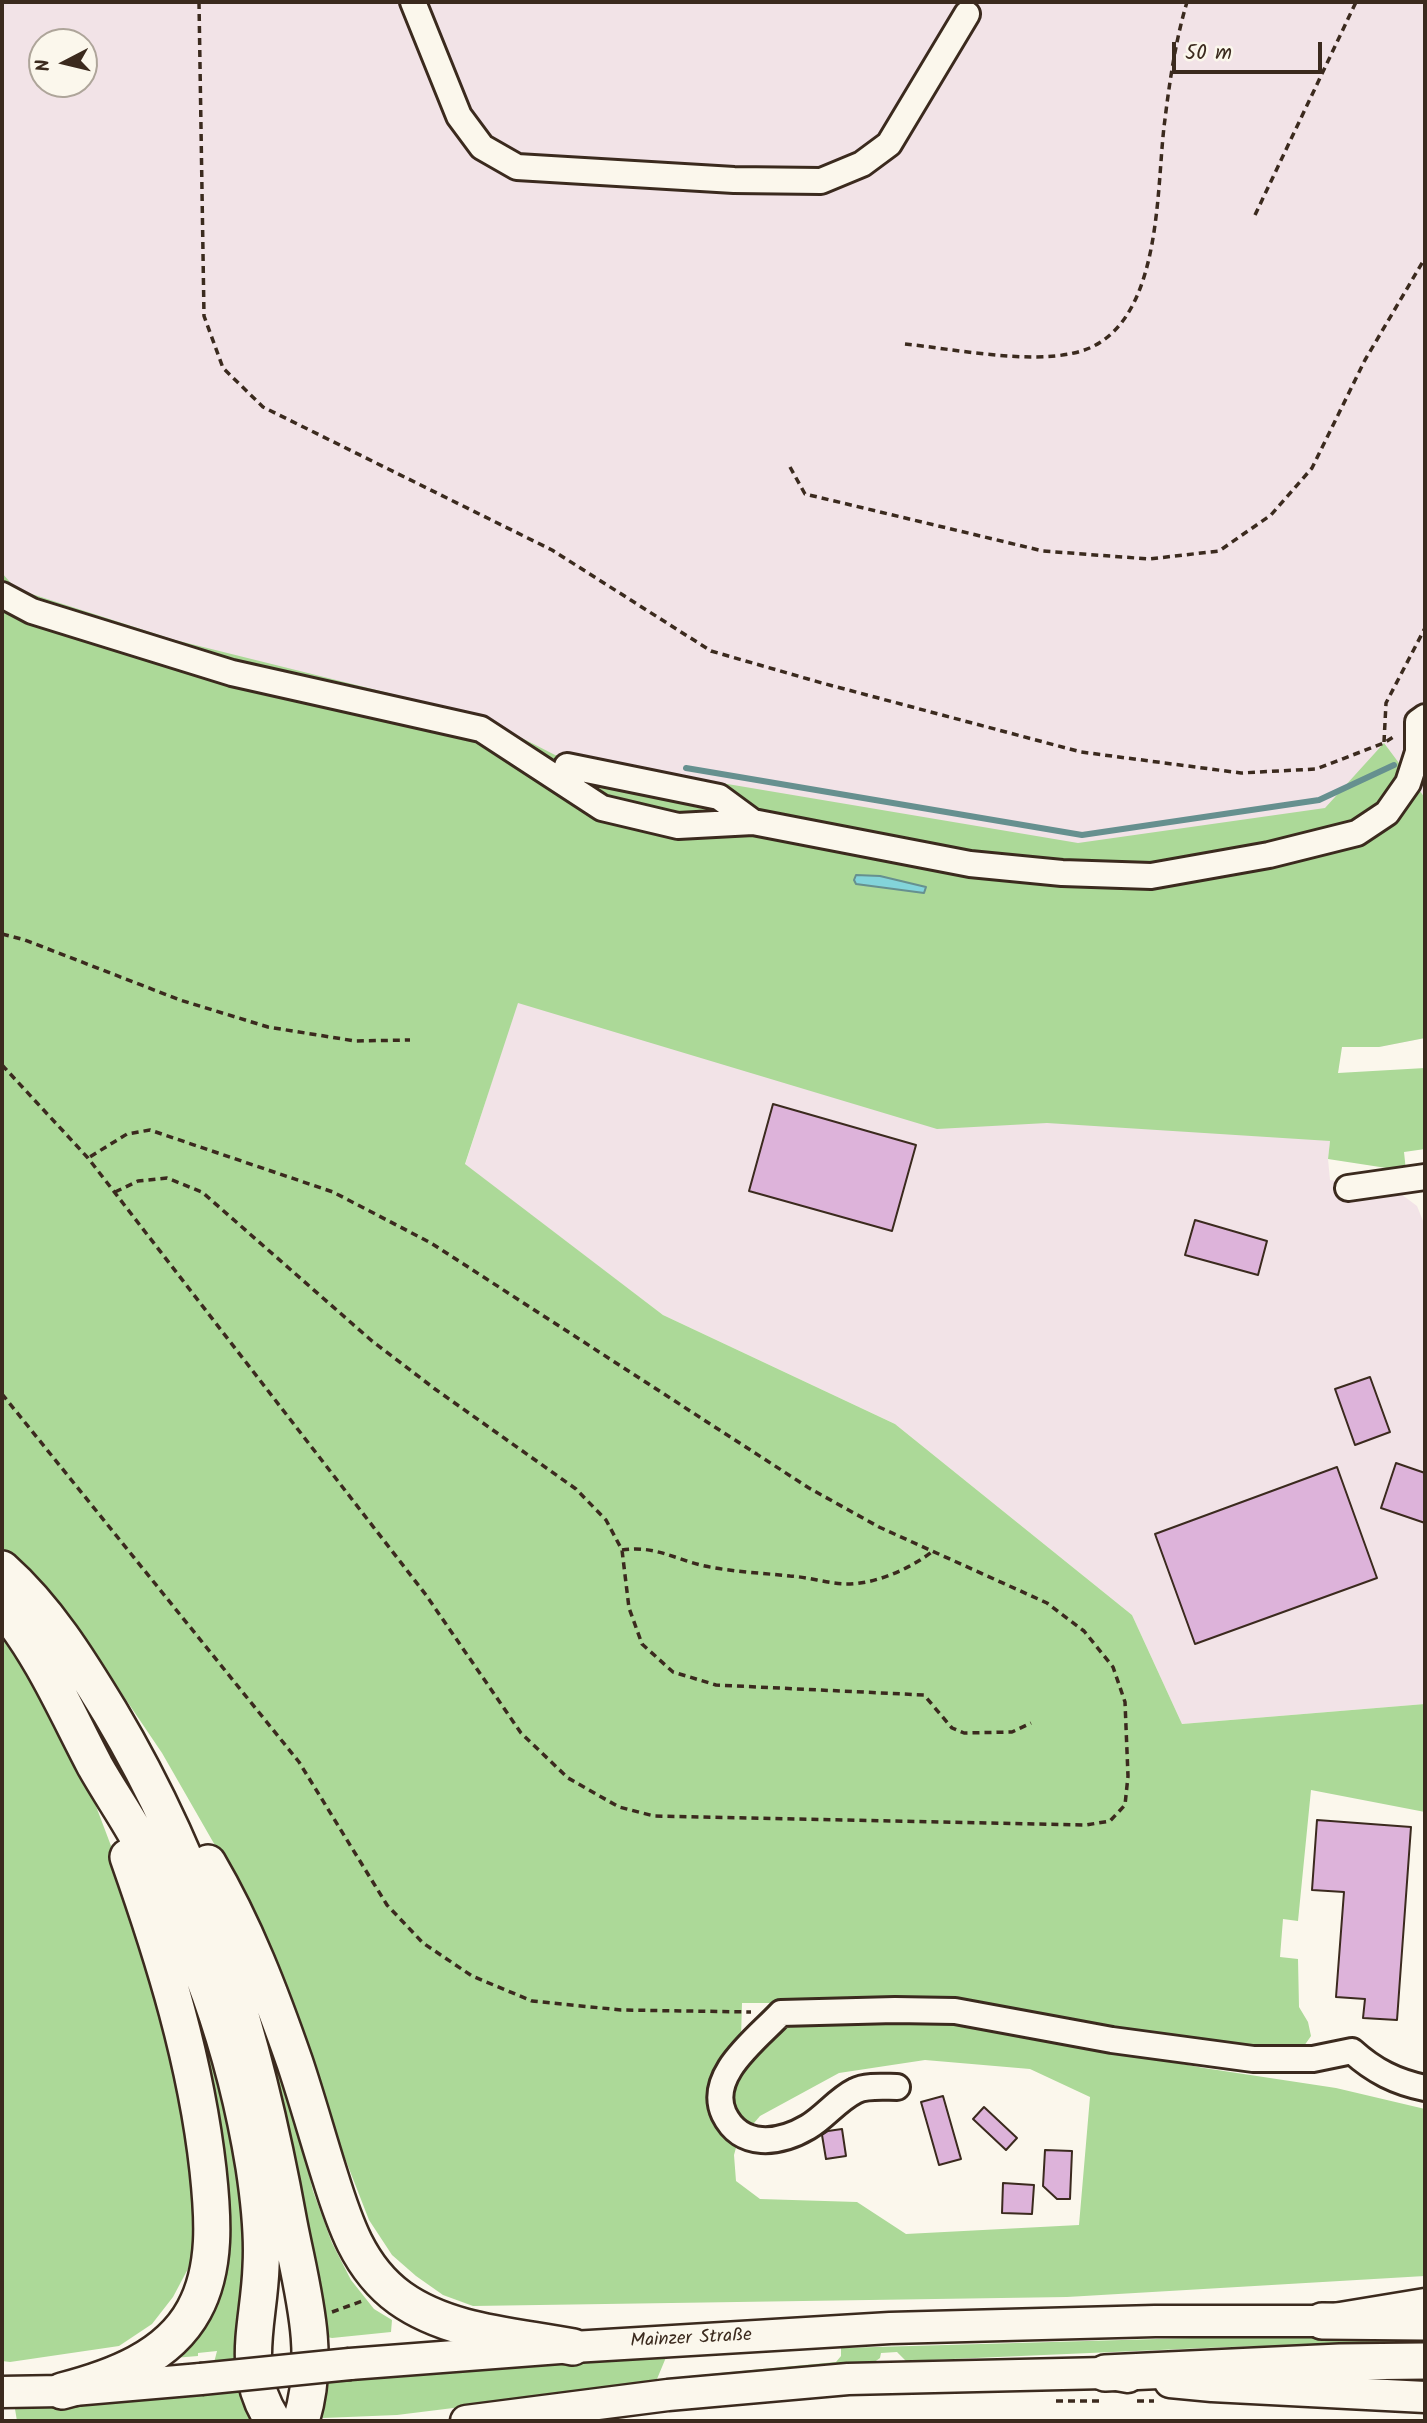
<!DOCTYPE html>
<meta charset="utf-8">
<style>
body{margin:0}
#map{position:relative;width:1427px;height:2423px;overflow:hidden;background:#fbf7ec;font-family:Kalam,sans-serif}
canvas{display:block}
.frame{position:absolute;inset:0;border:4px solid #3b2a1e;pointer-events:none}
.north{position:absolute;left:28px;top:28px;width:70px;height:70px;box-sizing:border-box;background:#fbf7ec;border:2px solid #aea59a;border-radius:50%;rotate:263deg;font-size:19px;font-weight:700;line-height:28px;text-align:center;color:#3b2a1e}
.north::after{content:'';display:block;margin:auto;width:24px;height:32px;background:#3b2a1e;clip-path:polygon(50% 0,100% 100%,50% 72%,0 100%)}
.scale{position:absolute;left:1172px;top:42px;width:150px;height:32px;box-sizing:border-box;border:4px solid #3b2a1e;border-top:0;padding-left:9px;font-size:21px;line-height:24px;white-space:nowrap;color:#3b2a1e;-webkit-text-stroke:5px #fbf7ec;paint-order:stroke}
</style>
<div id="map">
<canvas width="1427" height="2423"></canvas>
<div class="frame"></div>
<div class="north">N</div>
<div class="scale">50 m</div>
</div>
<script>
const context = document.querySelector('canvas').getContext('2d');
context.lineJoin = 'round';
function fillPath(path, color) {
  context.fillStyle = color;
  context.fill(path, 'evenodd');
}
function strokePath(path, color, width, dash) {
  context.strokeStyle = color;
  context.lineWidth = width;
  context.lineCap = dash ? 'butt' : 'round';
  context.setLineDash(dash || []);
  context.stroke(path);
}
function drawText(font, color, halo, rows, align = 'center') {
  context.font = font + ' Kalam,sans-serif';
  context.lineWidth = 5;
  context.setLineDash([]);
  context.textBaseline = 'middle';
  context.strokeStyle = halo;
  context.fillStyle = color;
  for (const [text, x, y, turn = 0] of rows) {
    context.save();
    context.translate(x, y);
    context.rotate((+turn || 0) * Math.PI / 180);
    context.textAlign = isNaN(turn) ? turn : align;
    if (halo) context.strokeText(text, 0, 0);
    context.fillText(text, 0, 0);
    context.restore();
  }
}
fillPath(new Path2D(`
 M2,2H1425V1038L1379,1047H1341L1328,1159L1330,1180L1397,1191L1417,1206L1425,1226V1704L1182,1724L1132,1615L895,1424L663,1315L465,1165L517,1003L2,843ZM42,42H84V84H42Z`), '#f2e3e7');
fillPath(new Path2D(`
 M2,573L16,589L175,640L477,715L555,755L1078,843L1325,808L1384,743L1425,798V1038L1379,1047H1342L1338,1073L1425,1068V1149L1404,1152L1406,1171L1328,1159L1330,1141L1047,1123L937,1129L518,1003L465,1164L663,1315L895,1424L1132,1615L1182,1724L1425,1704V1812L1311,1790L1298,1921L1283,1919L1280,1957L1298,1959L1299,2007L1308,2022L1311,2036L1304,2046L1287,2050L1199,2046L909,2003H742L741,2038L723,2068L737,2144L734,2155L736,2181L760,2199L857,2202L906,2234L1079,2225L1090,2097L1030,2069L925,2060L839,2073L760,2116L748,2130L738,2119L734,2099L735,2086L746,2061L762,2045L795,2022L947,2021L1204,2068L1336,2088L1425,2109V2276L1067,2297L473,2306L443,2295L416,2276L392,2255L369,2220L334,2130L259,1922L162,1753L93,1651L51,1596L2,1550Z
 M2,1630L22,1662L88,1785L119,1867L174,2056L191,2134L196,2216L190,2265L173,2297L152,2324L119,2346L10,2362L2,2361Z
 M247,1978L291,2101L313,2191L332,2243L351,2280L374,2309L392,2320L391,2332L332,2338L327,2337L333,2381L667,2355L657,2379L836,2362L841,2356V2348L1227,2337L1414,2338V2343L1228,2347L906,2361L897,2352L881,2353L880,2358L873,2363L622,2387L397,2415L323,2418L318,2414Z
 M202,2022L235,2135L243,2184L251,2417L249,2421H17L15,2409L20,2407L206,2394L217,2351L198,2353V2356L161,2359L198,2314L195,2024Z`), '#acd998');
const water = new Path2D(`
 M856,875L880,876L926,887L924,893L856,884L854,880Z`);
fillPath(water, '#83d4da');
strokePath(water, '#66908f', 2);
strokePath(new Path2D(`
 M686,768L1082,835L1319,800L1394,765`), '#66908f', 6);
const building = new Path2D(`
 M773,1104L916,1145L892,1231L749,1191Z
 M1195,1220L1267,1241L1258,1275L1185,1255Z
 M1370,1377L1390,1432L1355,1445L1335,1389Z
 M1396,1463L1425,1473V1523L1381,1508Z
 M1337,1467L1377,1578L1195,1644L1155,1534Z
 M1317,1820L1411,1827L1397,2020L1363,2018L1365,1999L1336,1997L1344,1892L1312,1890Z
 M943,2096L961,2159L939,2165L921,2102Z
 M984,2107L1017,2138L1006,2150L973,2119Z
 M842,2129L846,2156L826,2159L822,2135L828,2131Z
 M1045,2150L1072,2151L1070,2199H1057L1043,2186Z
 M1003,2183L1034,2185L1032,2214L1002,2213Z`);
fillPath(building, '#ddb3da');
strokePath(building, '#3b2a1e', 2);
const minor = new Path2D(`
 M413,2L459,116L482,147L517,167L734,180L821,181L862,164L889,144L967,14
 M2,595L32,611L232,673L481,729L602,808L678,826L753,822L970,864L1062,873L1151,876L1269,855L1357,833L1387,813L1408,783L1418,752V722L1425,717
 M567,766L719,797L753,822
 M1348,1188L1425,1177
 M897,2087C885,2087 866,2085 855,2091C837,2100 825,2117 808,2127C779,2144 741,2149 724,2114C706,2075 758,2038 781,2013L895,2010L955,2011L1112,2040L1253,2059H1313L1352,2051C1374,2071 1396,2082 1425,2088`);
const major = new Path2D(`
 M350,2364L573,2347L890,2328L1155,2321H1322L1425,2304
 M1170,2382L1212,2386L1425,2397
 M2,2392L62,2391L201,2379
 M466,2421L668,2395L848,2379L1105,2373L1128,2377`);
const highway = new Path2D(`
 M2,1569C47,1609 79,1661 110,1712C206,1873 256,2040 289,2223C302,2290 322,2354 301,2421
 M2,1606C42,1654 66,1711 95,1766C108,1789 123,1811 136,1834C195,1937 235,2050 254,2167C259,2200 263,2234 261,2267C259,2325 239,2369 273,2421
 M208,1863C245,1926 271,1994 295,2063C307,2099 317,2135 328,2170C343,2218 357,2267 400,2298C449,2333 516,2336 573,2347
 M1322,2321L1425,2322
 M1105,2373L1340,2362L1425,2361
 M62,2391C112,2378 168,2358 194,2310C217,2268 213,2216 208,2170C196,2062 164,1959 128,1857`);
strokePath(minor, '#3b2a1e', 30);
strokePath(major, '#3b2a1e', 35);
strokePath(highway, '#3b2a1e', 40);
strokePath(new Path2D(`
 M199,2L204,316L223,368L263,407L552,550L711,651L822,683L1081,752L1241,773L1316,769L1384,743L1395,736
 M1255,215L1356,2
 M905,344C954,349 1026,364 1074,353C1162,334 1156,195 1164,127C1169,86 1175,42 1187,2
 M790,467L805,494L1043,551L1149,559L1219,551L1271,515L1312,468L1365,360L1425,258
 M1384,742L1386,703L1425,628
 M2,934L25,940L180,1000L268,1027L355,1041L410,1040
 M2,1065L88,1158L426,1595L521,1733L568,1778L619,1807L654,1816L1086,1825L1110,1821L1125,1805L1128,1776L1125,1702L1113,1667L1084,1631L1047,1603L879,1527L809,1488L431,1243L333,1192L150,1130L127,1134L88,1158
 M115,1192L138,1181L167,1178L202,1192L372,1341L435,1389L576,1489L606,1520L622,1550L629,1608L642,1644L673,1672L716,1685L924,1695L952,1728L964,1733L1012,1732L1031,1723
 M2,1394L299,1762L387,1905L423,1943L472,1976L532,2001L621,2010L751,2012
 M622,1550C654,1545 674,1559 705,1566C733,1572 762,1573 790,1576C808,1577 826,1583 844,1584C874,1585 910,1569 933,1551
 M332,2312L365,2300
 M1056,2401H1101
 M1137,2401H1154`), '#3b2a1e', 3.5, [7, 5]);
strokePath(minor, '#fbf7ec', 24);
strokePath(major, '#fbf7ec', 30);
strokePath(highway, '#fbf7ec', 35);
const majorBridge = new Path2D(`
 M201,2379L350,2364`);
strokePath(majorBridge, '#3b2a1e', 35, []);
strokePath(majorBridge, '#fbf7ec', 30);
drawText('19px', '#3b2a1e', '#fbf7ec', [
 ["Mainzer Straße",691,2340,-3]
]);
</script>
